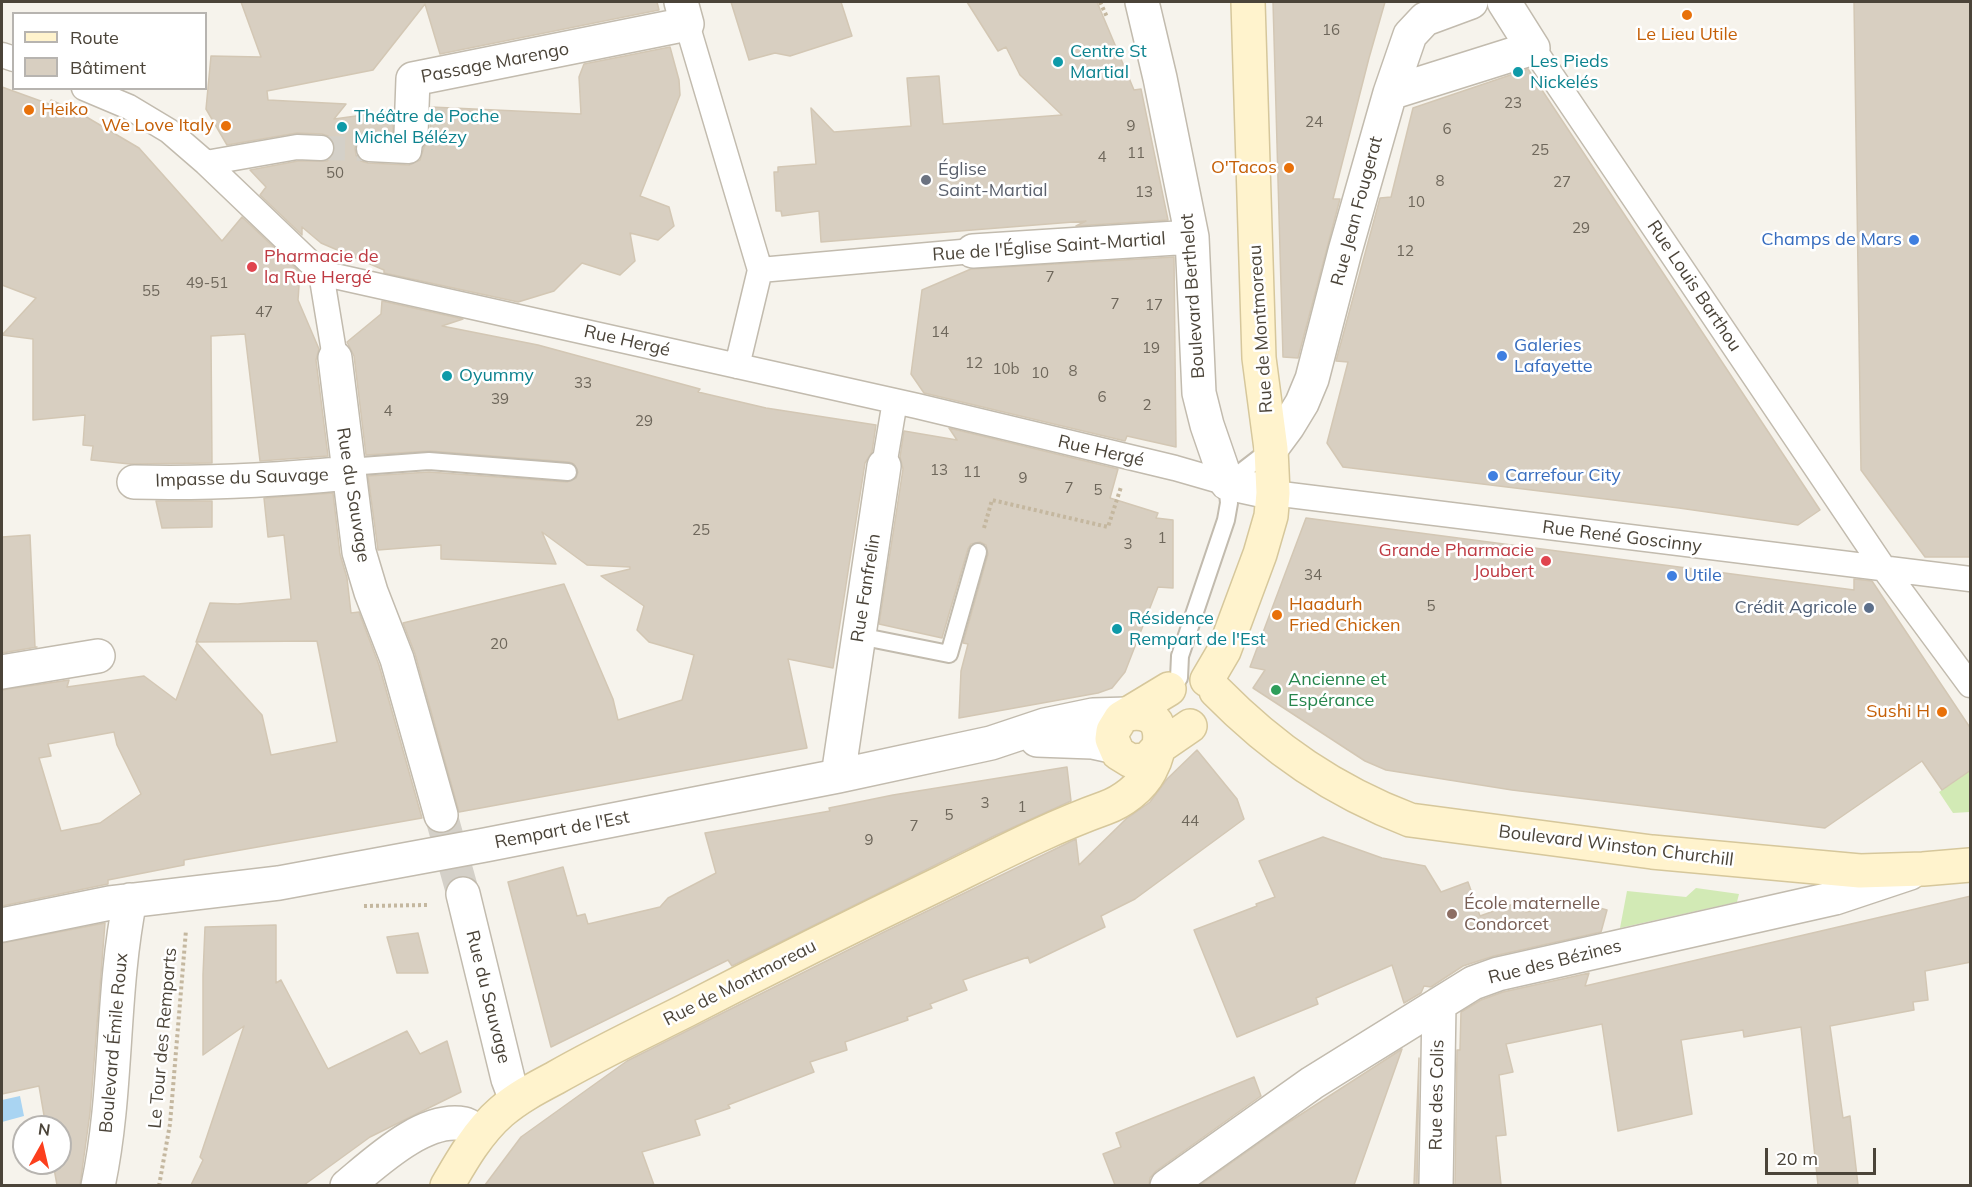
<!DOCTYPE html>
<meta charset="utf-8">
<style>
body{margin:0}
#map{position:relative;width:1972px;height:1187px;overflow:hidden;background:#f6f3ec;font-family:Mulish,sans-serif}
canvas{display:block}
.frame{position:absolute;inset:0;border:3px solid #4b4439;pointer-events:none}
.legend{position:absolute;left:12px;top:12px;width:195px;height:78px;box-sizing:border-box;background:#fff;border:2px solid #b7b4b0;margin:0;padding:8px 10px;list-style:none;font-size:18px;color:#4b4439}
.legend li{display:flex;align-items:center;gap:12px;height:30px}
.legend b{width:30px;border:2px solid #b7b4b0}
.north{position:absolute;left:12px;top:1115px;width:60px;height:60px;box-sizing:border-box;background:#fff;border:2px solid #b7b4b0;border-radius:50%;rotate:8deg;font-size:16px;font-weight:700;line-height:24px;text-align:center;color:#4b4439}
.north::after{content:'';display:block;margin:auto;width:21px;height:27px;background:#fc3f1d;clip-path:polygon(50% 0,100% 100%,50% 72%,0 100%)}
.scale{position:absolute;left:1765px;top:1148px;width:111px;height:27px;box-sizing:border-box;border:3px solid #4b4439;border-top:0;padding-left:8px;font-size:18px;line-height:21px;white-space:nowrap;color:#4b4439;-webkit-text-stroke:4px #fff;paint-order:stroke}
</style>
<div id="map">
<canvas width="1972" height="1187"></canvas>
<div class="frame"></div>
<ul class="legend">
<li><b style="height:8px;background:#fff3cd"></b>Route</li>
<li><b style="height:16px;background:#d8cfc1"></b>Bâtiment</li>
</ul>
<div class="north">N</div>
<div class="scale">20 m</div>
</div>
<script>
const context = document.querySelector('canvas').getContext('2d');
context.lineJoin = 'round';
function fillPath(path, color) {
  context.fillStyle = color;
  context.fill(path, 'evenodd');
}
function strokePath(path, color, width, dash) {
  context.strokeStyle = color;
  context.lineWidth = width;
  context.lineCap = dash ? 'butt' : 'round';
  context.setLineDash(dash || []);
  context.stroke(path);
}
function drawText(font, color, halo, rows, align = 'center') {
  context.font = font + ' Mulish,sans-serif';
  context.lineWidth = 5;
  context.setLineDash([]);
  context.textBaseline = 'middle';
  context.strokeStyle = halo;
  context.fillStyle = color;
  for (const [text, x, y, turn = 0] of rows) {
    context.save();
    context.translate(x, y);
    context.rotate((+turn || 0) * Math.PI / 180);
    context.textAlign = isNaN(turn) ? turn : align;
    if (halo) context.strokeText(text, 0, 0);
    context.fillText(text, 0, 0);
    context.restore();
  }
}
fillPath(new Path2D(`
 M1970,770V812L1953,813L1939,792Z
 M1696,888L1739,894L1737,902L1620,928L1627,891L1686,897Z`), '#d2eab5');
fillPath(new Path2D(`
 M20,1096L24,1116L2,1122V1100Z`), '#a9d4f2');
const building = new Path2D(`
 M241,2H657L659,10L440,54L425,4L373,70L267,91L268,100L346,104L334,119L393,111V136L370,135L362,137L357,142L355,148L356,155L361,161L368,163L409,165L420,160L424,147L427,143L430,135L431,107L581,114L579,77L584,64L670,47L679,80L680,95L640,196L669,207L674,226L658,240L630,233L635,261L620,275L582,263L554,291L518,302L384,273V270L321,243L302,227V235L260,195L266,187L250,170L298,161H327L333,155L335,148L333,141L328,136L322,134L297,133L227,145L206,109L211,56L261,57Z
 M731,2H841L852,36L790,56L775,53L749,60Z
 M967,2H1097L1134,90L1141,89L1168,220L1076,226L1086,221L821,242L819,211L782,216L781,211H776L774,172H778V167L816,164L811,108L834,132L911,126L907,78L939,76L943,124L1062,115L1020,75L1006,47L998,51Z
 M1273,2H1385L1369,58L1333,199H1340L1298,358L1283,357Z
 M1854,2H1971V557H1925L1861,470Z
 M1528,69L1820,510L1798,525L1679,508L1343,467L1327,443L1348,362L1336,361L1380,198L1391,197L1413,108Z
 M2,87L49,104L51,100L78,112L139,148L222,241L242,217L300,272L298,300L319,349L316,360L328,456L260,461L245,334L211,336L212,463L130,464L91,460L93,446L83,445L85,415L33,420V339L2,335L36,298L2,285Z
 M1174,257L1176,447L1127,436L1125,441L924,393L911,374L922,290L971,269Z
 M382,301L463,319L442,326L538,345L700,389L698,392L766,408L876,425L872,452L865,463L833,668L788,659L807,748L459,812L415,654L403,623L564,584L613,699L618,720L682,700L694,655L649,642L637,630L644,606L601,576L630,569V567L587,565L542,532L556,564L441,559V545L378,550L368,476L429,472L567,482L576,478L578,472L574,464L569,462L430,451L366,455L354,356L347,342L381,314Z
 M949,428L1118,469L1110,498L1158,513L1156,518L1173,520V588L1158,587L1125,672L1112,688L1098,693L959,718L961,671L968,644L963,643L988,554L986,545L980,542L971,544L968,549L942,638L879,624L903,469L900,457L904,431L957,440Z
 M333,493L340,554L347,578L351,613L359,612L379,665L422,818L184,860V865L108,880V884L2,906V690L69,680L67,687L144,676L176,700L197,643L262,715L271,755L337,742L317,641L196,642L210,603L238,604L291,599L284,535L268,537L264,498ZM114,732L117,745L141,794L100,823L61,831L39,758L51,756L48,744Z
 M156,501H212V527L162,528Z
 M1306,518L1854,590V579L1872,581L1971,729V770L1942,790L1922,761L1825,828L1512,790L1386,770L1365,761L1253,688L1265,670L1250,667Z
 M30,535L35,647H37L2,653V537Z
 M1197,750L1237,799L1244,819L1135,899L1101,916L1105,927L1030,963L1028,957L963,980L967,990L930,1004L932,1008L907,1017L908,1020L845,1042L847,1050L810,1062L814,1072L728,1105L730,1108L695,1120L700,1135L642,1152L654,1185H485L521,1137L627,1061L886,931L1076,839L1079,865L1126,819L1150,802L1167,779Z
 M1067,767L1071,801L994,836L732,966L728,960L551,1047L508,882L563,867L577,916L585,914L588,924L660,907L668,898L716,873L705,833L830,811L829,808L893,795Z
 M1323,837L1382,858L1425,866L1441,892L1468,882L1480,916L1522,901L1526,912L1578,902L1607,910L1601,932L1494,956L1463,966L1431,987L1424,986L1421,993L1404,1003L1392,965L1316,998L1318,1004L1237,1037L1194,930L1257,906L1256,904L1275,897L1259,861Z
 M1971,896V962L1925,971L1928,1000L1913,1002L1914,1010L1830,1026L1843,1118L1850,1116L1858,1185H1818L1801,1027L1744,1037L1743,1030L1681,1040L1692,1114L1618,1131L1602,1024L1506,1044L1513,1072L1499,1075L1506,1135L1496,1136L1501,1185H1455L1457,1050H1460L1461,1012L1481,1000L1503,992L1589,973L1585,986Z
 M105,923L90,1113L80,1185H57L53,1163H60V1127H46L39,1086L2,1094V943Z
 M276,925V983L281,980L328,1069L407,1031L420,1054L447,1041L461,1092L370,1137L304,1185H191L203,1160L200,1157L244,1026L203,1055V975L205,927Z
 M418,933L428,973H397L387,937Z
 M1402,1049L1354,1185H1200L1286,1124Z
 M1419,1058L1417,1185H1414Z
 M1254,1077L1261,1096L1156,1171L1150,1178L1149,1185H1115L1103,1154L1121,1147L1116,1133Z`);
fillPath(building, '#d8cfc1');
strokePath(building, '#d3c7b4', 1.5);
strokePath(new Path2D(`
 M321,148L369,149`), '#d4d0c8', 24, [24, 12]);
strokePath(new Path2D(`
 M441,815L463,894`), '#d4d0c8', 33, [33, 16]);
const service = new Path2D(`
 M348,467L429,461L568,472
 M859,636L949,654L978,552
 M1179,678L1180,656L1226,520L1229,503L1227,483L1271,449`);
const pedestrian = new Path2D(`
 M687,24L760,270L737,366
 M1533,48L1885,570L1970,685
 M2,55L14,59
 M84,88L129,107L169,131L206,163L321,273L917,406L1175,468L1227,483
 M369,149L409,151L411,134
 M206,163L297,147L321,148
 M760,270L973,251
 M321,273L335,358
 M884,466L895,401
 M1273,493L1970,579`);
const minor = new Path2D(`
 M1142,2L1160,78L1192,237L1199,393L1207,425L1227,483L1273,493
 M1390,93L1533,48L1504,2
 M411,134L413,79L687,24L681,2
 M973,251L1192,237
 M335,358L359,552L371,592L397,659L441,815
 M1271,449L1288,426L1302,403L1312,379L1345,251L1390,93L1410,35L1425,19L1471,2
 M134,482C207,484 277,480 349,473
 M2,672L98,656
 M1037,740L1092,742L1115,747
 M838,776L884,466
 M463,894L508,1079L516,1100
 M2,925L110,903L279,883L485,845L838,776L991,743L1045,725L1093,715L1128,714
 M98,1186C118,1092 111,994 130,900
 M347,1186C375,1163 424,1116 464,1124C469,1125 475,1130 480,1133
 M1167,1186L1312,1083L1473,983L1498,974L1835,898L1910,873
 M1436,1186L1439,1004`);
const secondary = new Path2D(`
 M1207,680L1224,651L1260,554L1271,516L1273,493L1271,449L1259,358L1248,2
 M1169,689L1121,718L1113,731L1112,739L1118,753L1131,761L1147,760L1158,748L1190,726
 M1216,691C1273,749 1334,791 1410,820L1652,852L1860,871L1923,869L1970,865
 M447,1186C462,1160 478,1132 501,1112C517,1098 536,1088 555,1078C597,1054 641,1033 685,1011C770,967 856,924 943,882C996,856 1049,828 1105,808C1122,802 1141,788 1150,771C1163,747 1169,708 1128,714`);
strokePath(service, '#c2bbae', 20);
strokePath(pedestrian, '#c2bbae', 27);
strokePath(minor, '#c2bbae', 36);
strokePath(secondary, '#d6c79b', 36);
strokePath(new Path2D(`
 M1100,2L1107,17
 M984,528L992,500L1108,527L1121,487
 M364,906L429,905
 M159,1186L170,1124L186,930`), '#c4b79f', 4, [3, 3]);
strokePath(service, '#fff', 16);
strokePath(pedestrian, '#fff', 24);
strokePath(minor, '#fff', 33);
strokePath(secondary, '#fff3cd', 33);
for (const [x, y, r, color] of [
 [1687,15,6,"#e8710a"],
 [1058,62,6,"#0f9aa8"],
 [1518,72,6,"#0f9aa8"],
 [29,110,6,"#e8710a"],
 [226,126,6,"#e8710a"],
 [342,127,6,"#0f9aa8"],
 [1289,168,6,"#e8710a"],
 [926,180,6,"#6b7280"],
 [1914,240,6,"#3f7fe0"],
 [252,267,6,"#e0444e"],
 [1502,356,6,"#3f7fe0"],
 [447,376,6,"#0f9aa8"],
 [1493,476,6,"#3f7fe0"],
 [1546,561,6,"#e0444e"],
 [1672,576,6,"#3f7fe0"],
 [1869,608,6,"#5c6f8a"],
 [1277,615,6,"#e8710a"],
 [1117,629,6,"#0f9aa8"],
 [1276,690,6,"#2e9e5b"],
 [1942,712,6,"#e8710a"],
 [1452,914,6,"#8d6e63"]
]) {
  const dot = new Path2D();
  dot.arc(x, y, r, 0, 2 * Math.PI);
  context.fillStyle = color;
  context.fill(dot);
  strokePath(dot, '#fff', 2);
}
drawText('15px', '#6e675b', null, [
 ["16",1331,30],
 ["23",1513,103],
 ["24",1314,122],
 ["9",1131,126],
 ["6",1447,129],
 ["25",1540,150],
 ["11",1136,153],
 ["4",1102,157],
 ["50",335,173],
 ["8",1440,181],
 ["27",1562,182],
 ["13",1144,192],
 ["10",1416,202],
 ["29",1581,228],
 ["12",1405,251],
 ["7",1050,277],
 ["49-51",207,283],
 ["55",151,291],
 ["7",1115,304],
 ["17",1154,305],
 ["47",264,312],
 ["14",940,332],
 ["19",1151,348],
 ["12",974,363],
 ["10b",1006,369],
 ["8",1073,371],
 ["10",1040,373],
 ["33",583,383],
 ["6",1102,397],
 ["39",500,399],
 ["2",1147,405],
 ["4",388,411],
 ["29",644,421],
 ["13",939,470],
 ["11",972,472],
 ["9",1023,478],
 ["7",1069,488],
 ["5",1098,490],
 ["25",701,530],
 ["1",1162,538],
 ["3",1128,544],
 ["34",1313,575],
 ["5",1431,606],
 ["20",499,644],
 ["3",985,803],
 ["1",1022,807],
 ["5",949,815],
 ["44",1190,821],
 ["7",914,826],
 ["9",869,840]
]);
drawText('18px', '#c56008', '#fff', [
 ["Le Lieu Utile",1687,35,"center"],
 ["Heiko",41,110,"left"],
 ["We Love Italy",214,126],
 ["O'Tacos",1277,168],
 ["Haadurh",1289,605,"left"],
 ["Fried Chicken",1289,626,"left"],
 ["Sushi H",1930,712]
], 'right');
drawText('18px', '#0d838f', '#fff', [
 ["Centre St",1070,52],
 ["Martial",1070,73],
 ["Les Pieds",1530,62],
 ["Nickelés",1530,83],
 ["Théâtre de Poche",354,117],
 ["Michel Bélézy",354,138],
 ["Oyummy",459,376],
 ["Résidence",1129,619],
 ["Rempart de l'Est",1129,640]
], 'left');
drawText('18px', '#4b4439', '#fff', [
 ["Passage Marengo",495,63,-11],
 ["Rue Jean Fougerat",1357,211,-75],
 ["Rue de l'Église Saint-Martial",1049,247,-4],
 ["Rue Louis Barthou",1694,286,56],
 ["Boulevard Berthelot",1193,296,-94],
 ["Rue de Montmoreau",1261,329,-94],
 ["Rue Hergé",627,341,13],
 ["Rue Hergé",1101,451,13],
 ["Impasse du Sauvage",242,478,-2],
 ["Rue du Sauvage",353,495,81],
 ["Rue René Goscinny",1622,537,7],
 ["Rue Fanfrelin",866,588,-81],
 ["Rempart de l'Est",562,830,-11],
 ["Boulevard Winston Churchill",1616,846,7],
 ["Rue des Bézines",1555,962,-14],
 ["Rue de Montmoreau",740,983,-27],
 ["Rue du Sauvage",488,997,76],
 ["Le Tour des Remparts",163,1038,-85],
 ["Boulevard Émile Roux",114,1043,-85],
 ["Rue des Colis",1437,1095,-89]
]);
drawText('18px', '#5b616d', '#fff', [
 ["Église",938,170],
 ["Saint-Martial",938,191]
], 'left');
drawText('18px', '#366cbe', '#fff', [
 ["Champs de Mars",1902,240,"right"],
 ["Galeries",1514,346],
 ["Lafayette",1514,367],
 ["Carrefour City",1505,476],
 ["Utile",1684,576]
], 'left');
drawText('18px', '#be3a42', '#fff', [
 ["Pharmacie de",264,257],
 ["la Rue Hergé",264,278],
 ["Grande Pharmacie",1534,551,"right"],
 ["Joubert",1534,572,"right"]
], 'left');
drawText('18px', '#4e5e75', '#fff', [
 ["Crédit Agricole",1857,608]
], 'right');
drawText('18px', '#27864d', '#fff', [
 ["Ancienne et",1288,680],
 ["Espérance",1288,701]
], 'left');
drawText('18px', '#785e54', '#fff', [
 ["École maternelle",1464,904],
 ["Condorcet",1464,925]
], 'left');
</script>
